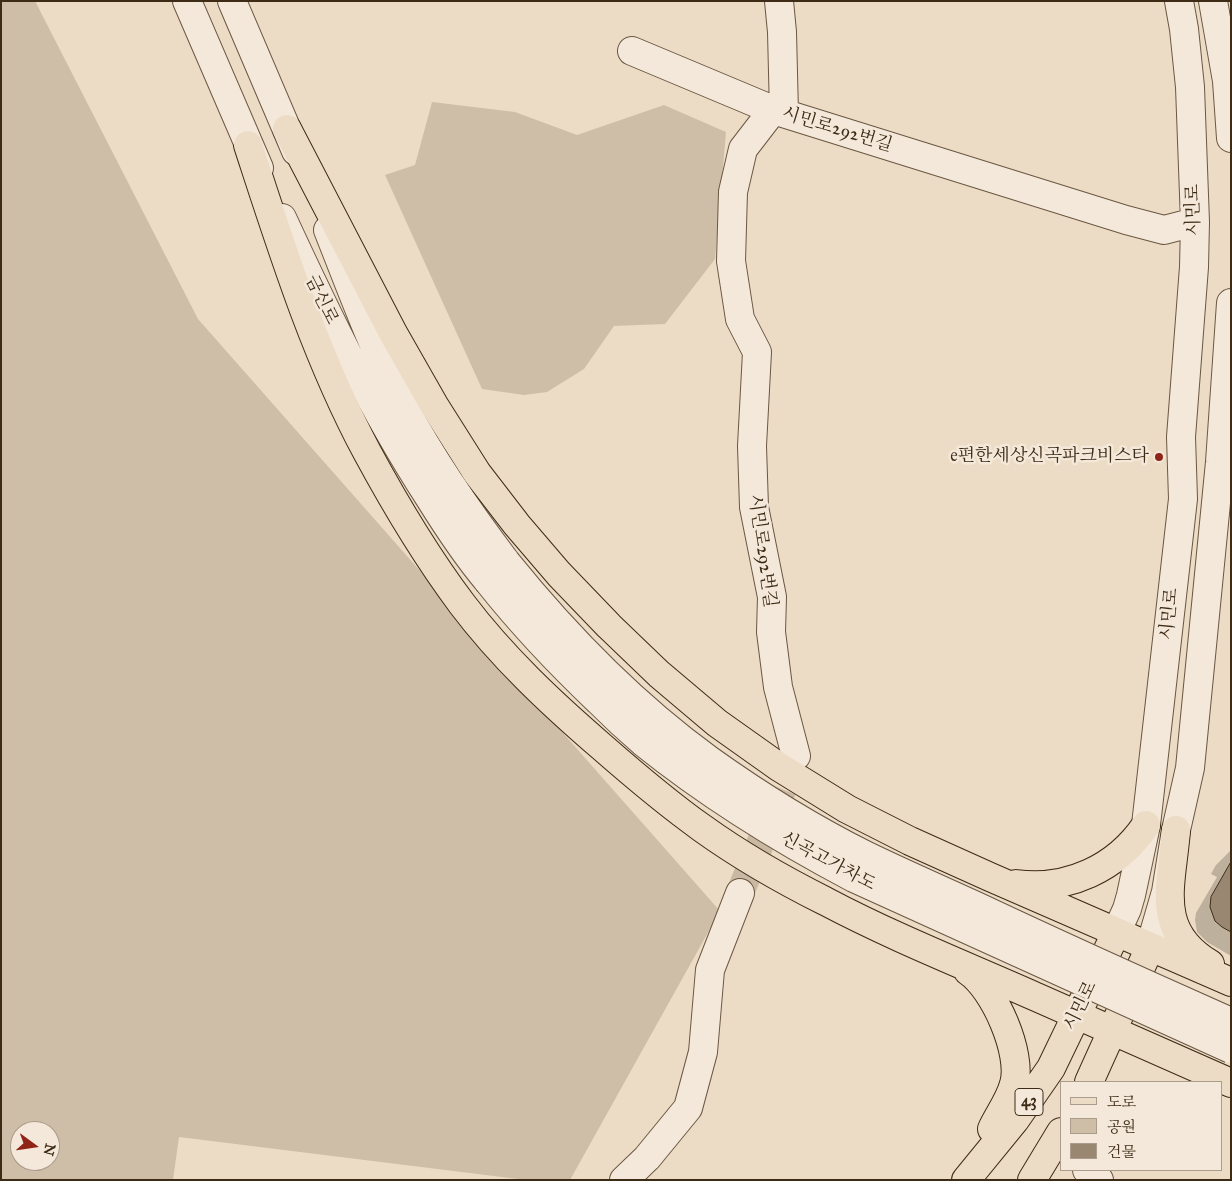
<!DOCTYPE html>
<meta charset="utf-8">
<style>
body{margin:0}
#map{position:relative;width:1232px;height:1181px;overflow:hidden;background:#eddcc5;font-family:"IM FELL Great Primer","Noto Serif KR",serif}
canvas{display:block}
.frame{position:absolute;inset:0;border:2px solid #3e2b16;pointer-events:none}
.legend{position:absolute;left:1060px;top:1081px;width:162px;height:90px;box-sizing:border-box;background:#f3e8d9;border:1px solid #ab9c8b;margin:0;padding:6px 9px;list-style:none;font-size:15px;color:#3e2b16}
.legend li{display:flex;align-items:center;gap:10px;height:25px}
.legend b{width:25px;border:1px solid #ab9c8b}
.north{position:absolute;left:10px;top:1121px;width:50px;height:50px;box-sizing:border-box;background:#f3e8d9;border:1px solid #ab9c8b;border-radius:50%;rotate:104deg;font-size:14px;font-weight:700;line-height:20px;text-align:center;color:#3e2b16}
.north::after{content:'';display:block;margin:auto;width:18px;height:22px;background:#8f2418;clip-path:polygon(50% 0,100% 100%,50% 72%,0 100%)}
</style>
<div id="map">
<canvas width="1232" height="1181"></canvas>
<div class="frame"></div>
<ul class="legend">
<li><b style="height:6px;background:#eddcc5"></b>도로</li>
<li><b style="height:14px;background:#cfbea7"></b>공원</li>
<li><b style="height:14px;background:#998771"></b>건물</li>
</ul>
<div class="north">N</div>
</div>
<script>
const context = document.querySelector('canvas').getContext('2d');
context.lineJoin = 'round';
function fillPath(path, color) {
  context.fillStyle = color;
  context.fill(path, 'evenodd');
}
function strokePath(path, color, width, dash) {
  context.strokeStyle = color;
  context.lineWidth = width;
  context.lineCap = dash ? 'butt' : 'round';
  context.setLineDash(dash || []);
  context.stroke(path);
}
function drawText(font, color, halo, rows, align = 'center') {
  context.font = font + ' "IM FELL Great Primer","Noto Serif KR",serif';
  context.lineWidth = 5;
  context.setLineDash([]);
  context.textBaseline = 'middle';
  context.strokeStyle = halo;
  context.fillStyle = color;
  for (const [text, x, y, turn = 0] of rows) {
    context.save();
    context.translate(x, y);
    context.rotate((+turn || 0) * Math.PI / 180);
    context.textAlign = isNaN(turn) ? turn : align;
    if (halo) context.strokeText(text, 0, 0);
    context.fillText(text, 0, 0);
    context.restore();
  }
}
fillPath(new Path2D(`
 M1,1H35L198,319L720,911L570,1180H526L179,1137L173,1180H1ZM20,1131H50V1161H20Z
 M432,102L515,112L577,135L664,105L726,132L715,259L665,324L614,326L584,369L547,392L524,395L482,389L385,175L415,165Z`), '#cfbea7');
fillPath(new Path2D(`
 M1231,850V956L1207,942L1197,932L1195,920L1196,913L1217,877L1211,874L1216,865Z`), '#0003');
const building = new Path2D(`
 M1231,862V932L1222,927L1215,921L1210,907L1211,897Z`);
fillPath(building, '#998771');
strokePath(building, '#3e2b16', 1);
strokePath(new Path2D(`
 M740,893L796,756`), '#cab9a2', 28, [28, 14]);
const minor = new Path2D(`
 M187,1L259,168
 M232,1L296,151
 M779,1L782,32L784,113
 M1213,1L1227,81L1231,138
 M632,51L773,110
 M282,218C326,313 372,409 429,497C447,526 466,555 488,581
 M328,230C352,290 374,352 405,409C434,463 469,513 506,562
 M796,756L778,687L771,632L772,597L754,507L752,446L757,352L740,319L731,261L733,192L743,149L773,110L1126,220L1164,230L1195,222
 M1116,933L1127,909L1131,895L1146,825L1183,499L1181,437L1194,267L1195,222L1190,87L1184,29L1179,1
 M1150,947L1166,892L1176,830L1190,768L1220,462L1231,303
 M1087,1170L1099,1180
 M624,1180L647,1158L688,1108L703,1052L710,970L740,893`);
const major = new Path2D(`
 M287,129L393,333L434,405L477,473L517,525L559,574L609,626L659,674L717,723L779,767L847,809L910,841L990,877L1231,982
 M248,145C282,249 315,355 367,452C395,504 426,556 462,604C502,657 551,703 602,747C634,775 667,803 702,828C741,856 783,880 825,901C893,937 964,965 1034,996C1100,1025 1166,1054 1231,1083
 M1176,830C1172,885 1153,930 1210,964
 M1016,884C1068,891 1117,868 1146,825
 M968,971C994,988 1023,1054 1014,1084C1010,1100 999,1114 992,1129
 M1089,1082L1150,947
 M966,1180L1015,1120L1051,1068L1116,933
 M1032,1180L1061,1132`);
strokePath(minor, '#6a5742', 30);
strokePath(major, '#3e2b16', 30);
strokePath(minor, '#f3e8d9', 28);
strokePath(major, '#eddcc5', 28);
const minorBridge = new Path2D(`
 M506,562C565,635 632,704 709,760C758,795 811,828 865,855C902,873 939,889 976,906C1061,946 1145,984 1231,1022
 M488,581C522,624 559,663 599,701C613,715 628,729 643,742C709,795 780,839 854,878L1231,1049`);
strokePath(minorBridge, '#6a5742', 30, []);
strokePath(minorBridge, '#f3e8d9', 28);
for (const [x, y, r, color] of [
 [1159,457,5,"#8f2418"]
]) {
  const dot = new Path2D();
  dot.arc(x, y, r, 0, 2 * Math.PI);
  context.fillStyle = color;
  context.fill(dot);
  strokePath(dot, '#f3e8d9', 2);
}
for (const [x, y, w] of [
 [1029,1102,28]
]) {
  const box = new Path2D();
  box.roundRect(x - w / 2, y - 13.5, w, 27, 4);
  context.fillStyle = '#f3e8d9';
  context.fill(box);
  strokePath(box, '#3e2b16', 1);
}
drawText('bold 16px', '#3e2b16', null, [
 ["43",1029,1102]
]);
drawText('18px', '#3e2b16', '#f3e8d9', [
 ["시민로292번길",837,130,17],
 ["시민로",1194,210,-91],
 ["금신로",321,300,64],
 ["시민로292번길",762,551,82],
 ["시민로",1170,614,-84],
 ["신곡고가차도",828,862,28],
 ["시민로",1081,1006,-64]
]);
drawText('18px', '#3e2b16', '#f3e8d9', [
 ["e편한세상신곡파크비스타",1149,457]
], 'right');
</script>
